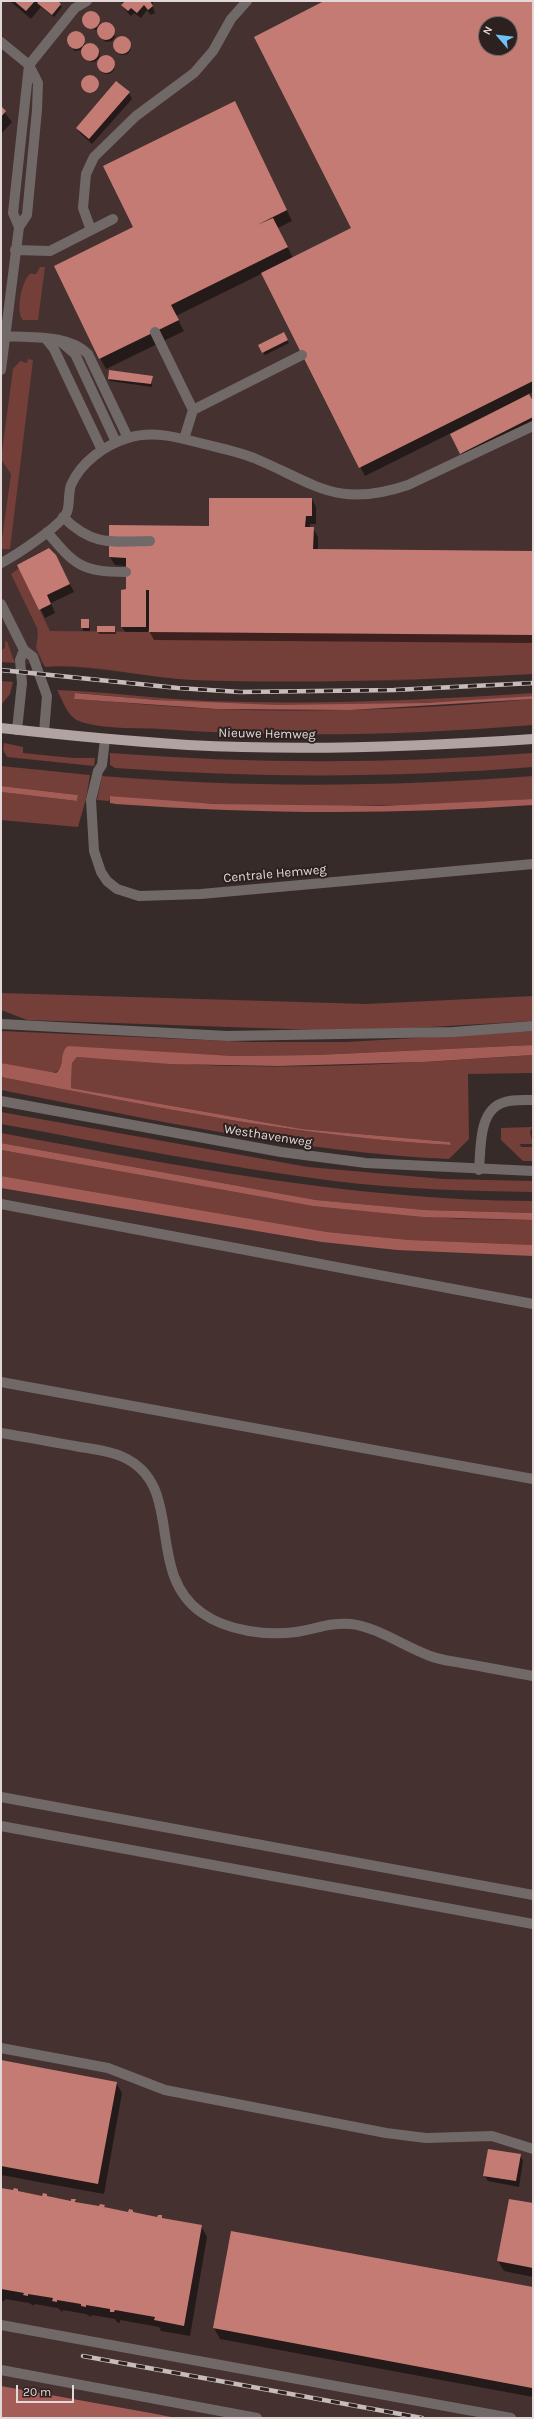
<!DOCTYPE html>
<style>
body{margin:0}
#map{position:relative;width:534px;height:2419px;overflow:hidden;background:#372b29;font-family:Karla,sans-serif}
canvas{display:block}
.frame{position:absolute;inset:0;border:2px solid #e1d8d7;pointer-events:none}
.north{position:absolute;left:478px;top:16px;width:40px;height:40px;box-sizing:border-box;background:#2d211f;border:1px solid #756a69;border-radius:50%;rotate:298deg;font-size:11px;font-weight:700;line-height:16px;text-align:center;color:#e1d8d7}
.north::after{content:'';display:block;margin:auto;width:14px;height:18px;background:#6fc2f4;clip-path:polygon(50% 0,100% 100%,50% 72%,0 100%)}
.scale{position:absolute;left:16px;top:2385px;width:58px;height:18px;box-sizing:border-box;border:2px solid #e1d8d7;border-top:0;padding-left:5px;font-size:12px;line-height:14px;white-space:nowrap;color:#e1d8d7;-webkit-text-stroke:3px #2d211f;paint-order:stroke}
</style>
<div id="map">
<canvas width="534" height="2419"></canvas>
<div class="frame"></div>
<div class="north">N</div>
<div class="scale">20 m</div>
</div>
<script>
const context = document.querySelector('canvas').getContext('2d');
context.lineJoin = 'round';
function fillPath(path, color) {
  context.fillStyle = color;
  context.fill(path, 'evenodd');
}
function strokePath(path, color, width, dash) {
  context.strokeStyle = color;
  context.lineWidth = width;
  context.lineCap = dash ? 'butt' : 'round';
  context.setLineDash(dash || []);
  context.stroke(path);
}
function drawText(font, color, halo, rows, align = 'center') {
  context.font = font + ' Karla,sans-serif';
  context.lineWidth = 4;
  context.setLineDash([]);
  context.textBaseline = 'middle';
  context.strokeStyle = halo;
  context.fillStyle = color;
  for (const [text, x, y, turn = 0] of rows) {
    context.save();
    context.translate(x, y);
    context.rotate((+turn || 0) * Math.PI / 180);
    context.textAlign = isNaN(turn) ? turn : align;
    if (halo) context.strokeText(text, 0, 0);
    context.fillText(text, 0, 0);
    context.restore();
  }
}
fillPath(new Path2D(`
 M1,1H533V674L397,681L190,680L66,666L15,663L7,641L5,648L1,650ZM486,24H510V48H486Z
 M1,1154L203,1190L533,1223V2418H1Z`), '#45312f');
fillPath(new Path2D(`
 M40,267H45L38,320H23C15,312 22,280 30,274H36Z
 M28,359L33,360L10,549H1V546L11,474L1,459L13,369L20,361L27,363Z
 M19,568L50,631L533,635V674C419,680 306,684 192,680C143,678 94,663 45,667L36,648L38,635L37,628L11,574Z
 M7,641L15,663L1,662V650L5,648V642Z
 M1,681L13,682L10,694L1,705Z
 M57,690C108,692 159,699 210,701C318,705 426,700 533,693V696C439,703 344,708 249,705C192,703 135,698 77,693L74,696L75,699C122,702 169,707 216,709C322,713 428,709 533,699V725C409,735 285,738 161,729C140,728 97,729 79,721C67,716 63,701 57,690Z
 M4,743L23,747V753L73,758H95L94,766L7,757L3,750Z
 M110,753C251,764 392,764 533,753V767C394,778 254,778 115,768L110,765Z
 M1,766L90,775L86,799L78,827L1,820V792L77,801L78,795L1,786Z
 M102,776C245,788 389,787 533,776V799C393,807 251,811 111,796L109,801L97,800Z
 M1,993L366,1004L533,996V1021L413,1028L317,1030L27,1020L1,1010Z
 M1,1031L250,1042H346L533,1031V1045L316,1055L233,1056L89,1049L62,1059L60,1069L53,1074L1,1063Z
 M533,1055V1073L468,1074L469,1139L449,1159C298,1152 149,1119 1,1090V1077C150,1106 299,1137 451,1145L450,1142L302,1129L71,1088L72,1063L77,1057C130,1059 182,1065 234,1066C334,1068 434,1062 533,1055Z
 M1,1112L308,1167L443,1179L533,1181V1192C467,1191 400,1189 334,1181C222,1167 112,1144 1,1124Z
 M532,1127L530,1132L533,1144H520L521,1147H533V1161H523L501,1140V1128Z
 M1,1133C180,1166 350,1200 533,1201V1213L424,1210L316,1200L1,1143Z
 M1,1150L313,1206L460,1219L533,1220V1245L409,1240L327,1232L1,1176Z`), '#743e39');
fillPath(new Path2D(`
 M75,693L157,700L277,705L424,703L533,696V699L350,710L217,709L74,699Z
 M1,786L78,795L77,801L1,792Z
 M110,796L215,804L380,806L533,799V805C393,815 255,814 116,804L110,803Z
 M533,1045V1055L423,1062L278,1066L171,1064L77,1057L72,1063L71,1088L302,1129L450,1142L451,1145C299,1137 150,1106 1,1077V1063L56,1073C65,1067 59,1052 68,1046L233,1056L316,1055Z
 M1,1143L316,1200L425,1210L533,1213V1220L424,1217L313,1206L1,1150Z
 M1,1176L327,1232L409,1240L533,1245V1256L397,1250L322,1242L1,1188Z
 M1,2386L156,2414L176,2418H1Z`), '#a35d56');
fillPath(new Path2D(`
 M10,1H56L62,7L54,17L41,7L31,19Z
 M121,1H155L152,4L155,13L151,15L147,10L141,18L134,13L131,16L126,11Z
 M329,1H533V392L528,394L533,403V428L466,462L452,435L478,421L477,420L365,476L263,273L176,316L184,331L106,369L100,358L134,228L240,113L292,221L278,228L293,258L352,228ZM486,24H510V48H486Z
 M92,12L98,16L101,26L106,24L112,27L115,37L112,41L106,42L102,39L100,28L95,30L85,25L83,20L87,14Z
 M73,33H79L83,37L85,47L90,44L94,45L100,53L99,59L94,62L88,61L83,53L84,47L81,50L75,51L71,47L69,37Z
 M115 47a8 8 0 1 1 16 0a8 8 0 1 1-16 0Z
 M99 66a8 8 0 1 1 16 0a8 8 0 1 1-16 0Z
 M83 85a8 8 0 1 1 16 0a8 8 0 1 1-16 0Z
 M129,93L132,99L92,144L80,133L77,128Z
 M1,108L12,122L1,134Z
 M284,334L289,343L265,355L260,346Z
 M152,377V387L110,381L109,379Z
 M312,499L316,507V524H310V528H313L318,537V550L533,552V643L154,640L148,629V632H125L122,627L127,591V566L115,565L110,557V526L210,527Z
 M60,564L74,592L51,603L55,613L45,618L19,565Z
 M82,620H89L90,631H83Z
 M115,628L116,634H99L98,632Z
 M1,2061L116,2083L122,2093L104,2194L1,2175Z
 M520,2155L523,2161L519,2187L488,2181L484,2175Z
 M1,2189L14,2191L18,2190L19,2192L71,2202L75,2200L77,2203L100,2207L104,2206L105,2208L129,2213L133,2211L134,2214L158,2218L161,2216L163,2219L201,2226L207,2237L190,2336L161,2331L159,2327L120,2320V2323L117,2322L115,2319L92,2315L91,2317L86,2314L63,2310L62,2312L58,2308L34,2304V2306L29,2303L5,2299V2301H2Z
 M533,2204V2277L504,2271L498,2261Z
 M232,2232L533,2288V2397L220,2339L214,2328Z`), '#0007');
fillPath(new Path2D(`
 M14,1H35L26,11Z
 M39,1H58L61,4L52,15L37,3Z
 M122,1H150L153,6L148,10L144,5L137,13L131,8L128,11L121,5L124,2Z
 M324,1H533V381L359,468L261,273L351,228L254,37ZM486,24H510V48H486Z
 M82 20a9 9 0 1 1 18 0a9 9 0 1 1-18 0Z
 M97 31a9 9 0 1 1 18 0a9 9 0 1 1-18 0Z
 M67 40a9 9 0 1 1 18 0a9 9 0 1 1-18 0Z
 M113 45a9 9 0 1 1 18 0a9 9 0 1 1-18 0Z
 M81 52a9 9 0 1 1 18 0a9 9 0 1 1-18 0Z
 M97 64a9 9 0 1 1 18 0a9 9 0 1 1-18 0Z
 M81 84a9 9 0 1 1 18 0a9 9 0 1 1-18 0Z
 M116,81L130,92L89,139L76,128Z
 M235,101L287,210L257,225L273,218L288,247L171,305L179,320L99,359L54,266L133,227L103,166Z
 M1,106L6,111L1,117Z
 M284,332L288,340L262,353L258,345Z
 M109,370L153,376L151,384L108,379Z
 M529,394L533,401V417L460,454L450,434Z
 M209,498H312V516H306L305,527H314L313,549L533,551V635L149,632V590H146V627H121V590L126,589V558L109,557V525L209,526Z
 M49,548L56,555L70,584L47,595L51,604L39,610L17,565Z
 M81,619H89V628H81Z
 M97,626H115V632H97Z
 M1,2060L117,2082L98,2184L1,2166Z
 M488,2149L521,2154L516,2181L483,2176Z
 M1,2188L13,2190L14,2188L18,2189V2191L42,2196L43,2193L47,2194V2196L71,2201V2199H76L75,2202L99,2206L100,2204L105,2205L104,2207L128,2212L129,2209L133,2210V2212L157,2217L158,2215H162V2218L202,2225L184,2326L154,2320L155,2317L115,2310L114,2312H110V2309L86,2305V2307L81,2306V2304L57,2300V2302L52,2301L53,2298L28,2294V2296L23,2295L24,2293L1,2289Z
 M509,2199L533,2203V2268L497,2261Z
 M231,2231L533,2287L532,2388L213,2328Z`), '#c47b73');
strokePath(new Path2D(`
 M1,42L29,65L38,83L37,110L27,215L19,227L1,370
 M19,227L13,213L29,65L75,8L87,1
 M91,230L83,208L86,174L94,157L136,116L194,73L213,51L231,19L247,1
 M15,250L50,251L113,219
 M155,332L193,410L184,439
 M5,336C32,338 68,334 88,354L128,438
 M46,339L54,349L102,450
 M61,342L75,354L116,442
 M193,410L302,355
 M63,517C92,546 111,542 150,541
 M47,532C75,565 81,572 126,572
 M1,563C15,556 62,525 67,512C70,504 68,493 71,485C81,462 105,445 128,438C151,431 173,436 196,442C215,447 236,451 254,458C316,484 337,509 408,485L533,426
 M1,604L24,650L33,657L47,696L44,732
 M17,730L22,683L20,660L24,650
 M105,739L102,765L98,771L91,800L94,851L101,872L107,881L117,889L139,896L201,894L533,864
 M1,1024L227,1036L453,1032L533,1026
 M1,1101L281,1152L366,1163L533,1171
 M479,1170C481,1148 478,1109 505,1102C514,1099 524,1100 533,1100
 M1,1204L533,1304
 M1,1382L533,1479
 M1,1433C26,1437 51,1442 75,1446C91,1449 108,1450 123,1457C187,1486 143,1572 202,1613C227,1631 267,1636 296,1632C315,1629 332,1622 351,1624C377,1627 405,1647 430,1656C440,1660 452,1661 462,1663C486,1667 509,1672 533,1676
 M1,1797L533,1895
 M1,1826L533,1924
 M1,2048L108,2068L165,2090L386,2133L426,2138L492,2136L533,2149
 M1,2325L511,2418
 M1,2370L257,2418`), '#706968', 10);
strokePath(new Path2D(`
 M1,728C63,735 126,741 188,745C303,751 418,747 533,739`), '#b1a3a1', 10);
const rail = new Path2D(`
 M1,670L178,688L240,692L394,690L533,683
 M83,2356L422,2418`);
strokePath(rail, '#c6bcbb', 4.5);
strokePath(rail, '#2d211f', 3, [9]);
drawText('13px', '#e1d8d7', '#2d211f', [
 ["Nieuwe Hemweg",267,734,1],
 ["Centrale Hemweg",275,874,-5],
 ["Westhavenweg",268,1136,9]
]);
</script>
